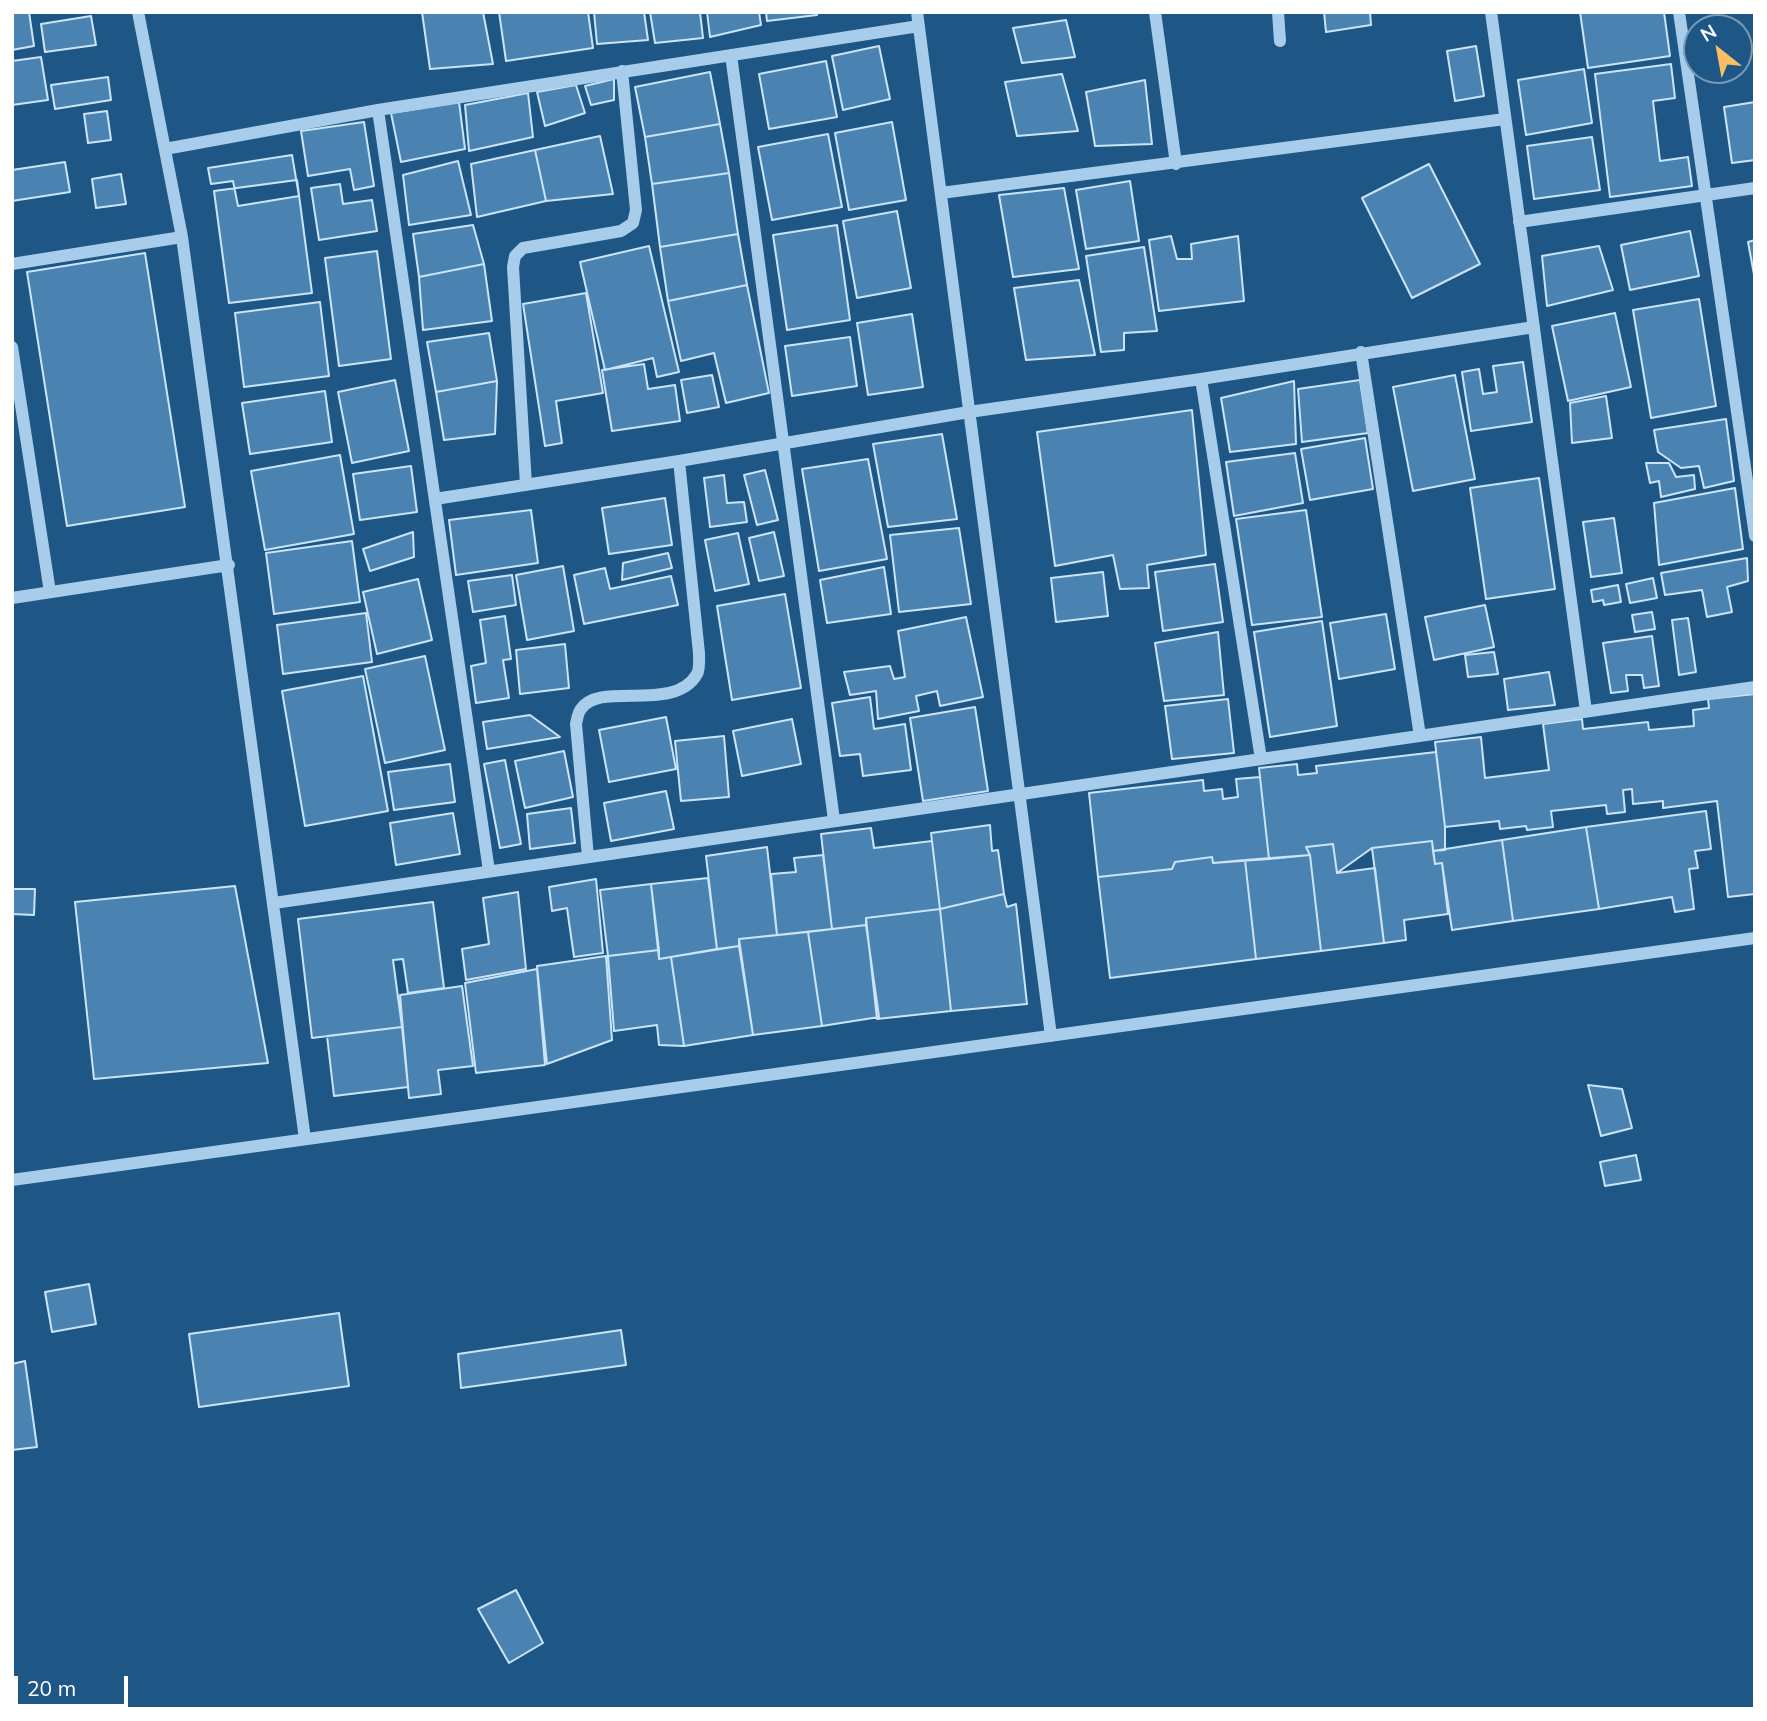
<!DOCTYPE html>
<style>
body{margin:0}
#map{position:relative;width:1767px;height:1721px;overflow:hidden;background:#1e5786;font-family:Mulish,sans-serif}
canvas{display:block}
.frame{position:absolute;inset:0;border:14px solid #fff;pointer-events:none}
.north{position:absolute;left:1683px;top:14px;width:70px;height:70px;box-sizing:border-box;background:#1e5786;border:2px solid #789ab6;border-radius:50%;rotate:329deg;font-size:19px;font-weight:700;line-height:28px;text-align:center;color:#fff}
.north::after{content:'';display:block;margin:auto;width:24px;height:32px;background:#fabf65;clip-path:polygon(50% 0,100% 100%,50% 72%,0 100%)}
.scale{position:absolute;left:14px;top:1676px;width:114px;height:32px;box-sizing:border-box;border:4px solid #fff;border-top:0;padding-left:9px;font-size:21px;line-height:24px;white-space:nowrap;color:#fff;-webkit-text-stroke:5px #1e5786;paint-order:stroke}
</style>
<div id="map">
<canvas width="1767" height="1721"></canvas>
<div class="frame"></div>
<div class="north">N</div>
<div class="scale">20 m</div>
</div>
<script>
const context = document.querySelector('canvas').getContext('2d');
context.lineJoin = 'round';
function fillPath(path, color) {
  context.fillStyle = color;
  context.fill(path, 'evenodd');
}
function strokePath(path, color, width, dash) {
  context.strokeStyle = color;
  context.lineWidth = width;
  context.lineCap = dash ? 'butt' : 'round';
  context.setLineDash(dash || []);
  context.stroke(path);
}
const building = new Path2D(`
 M12,12H29L34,46L12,50Z
 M422,12H483L493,64L430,69Z
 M499,12H588L593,48L506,61Z
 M594,12H644L648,40L597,44Z
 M650,12H700L703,38L655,43Z
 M707,12H759L761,25L710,37Z
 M766,12H817V15L767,21Z
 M1324,12H1370L1371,25L1326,32Z
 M1580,12H1664L1670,56L1588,68Z
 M91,16L96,45L45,52L41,24Z
 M1066,20L1075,57L1022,63L1013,28Z
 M879,46L890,99L843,110L832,56Z
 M1476,46L1484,96L1455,101L1447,51Z
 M41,57L48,100L12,105V61Z
 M826,61L837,117L769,129L759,74Z
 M1671,64L1675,98L1653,101L1660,161L1688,157L1692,186L1610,197L1595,74Z
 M1584,69L1592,123L1526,135L1518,80Z
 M710,72L720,124L645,137L635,87Z
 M1062,74L1078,131L1017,136L1005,82Z
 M108,77L111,100L55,109L51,85Z
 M614,79V100L591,105L585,86Z
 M1145,80L1152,144L1095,146L1086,92Z
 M576,85L585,113L545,126L537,92Z
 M528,93L533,137L469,151L465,105Z
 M459,102L465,149L401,162L391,113Z
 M1755,102V160L1732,163L1724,107Z
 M107,111L111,140L88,143L84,114Z
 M364,122L374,186L354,190L350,169L308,176L301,131Z
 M892,122L906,200L849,210L835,133Z
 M720,124L729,173L652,184L645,137Z
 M828,134L842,207L772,220L758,147Z
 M600,136L613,194L546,201L535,150Z
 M1592,137L1600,190L1534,199L1527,146Z
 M535,150L546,201L477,217L471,164Z
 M292,155L299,196L238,206L233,181L211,184L208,168Z
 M458,161L471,215L409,225L403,175Z
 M65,162L70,192L12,201V170Z
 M1429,164L1480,264L1412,298L1362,198Z
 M729,173L738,234L660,247L652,184Z
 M121,174L126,204L96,208L92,179Z
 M297,180L312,293L229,303L214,191Z
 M1130,181L1139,241L1086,249L1076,190Z
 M340,184L343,204L372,200L377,231L319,240L311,188Z
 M1064,188L1079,269L1013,277L999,195Z
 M897,211L911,288L857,298L843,221Z
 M473,225L484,264L419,277L413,234Z
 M837,225L850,320L787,330L773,235Z
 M1690,231L1699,276L1630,290L1621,245Z
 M738,234L747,285L668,301L660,247Z
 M1171,236L1177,259H1192L1191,244L1238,236L1244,301L1159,311L1149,240Z
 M1755,240V280L1748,242Z
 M649,246L679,372L657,377L653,358L605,370L580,262Z
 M1599,246L1613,290L1547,306L1542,256Z
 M1144,247L1157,331L1124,333V350L1101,352L1086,256Z
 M377,251L391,359L339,366L325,258Z
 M145,253L185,507L67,526L27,272Z
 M484,264L492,321L423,330L419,277Z
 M1079,280L1095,355L1026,360L1014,288Z
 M747,285L769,393L726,403L714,353L681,361L668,301Z
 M586,293L603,393L556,401L562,443L545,446L523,304Z
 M1699,299L1716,406L1651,418L1633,310Z
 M320,302L329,376L244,387L235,313Z
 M1615,313L1631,387L1568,401L1552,326Z
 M912,314L923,387L868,395L857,323Z
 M489,333L497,381L436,392L427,342Z
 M850,337L857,386L792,396L785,346Z
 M1523,362L1532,422L1471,431L1462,372L1479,369L1483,394L1497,392L1493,366Z
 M644,364L648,389L675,385L680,421L612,431L602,370Z
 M712,375L719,407L687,413L681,380Z
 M1455,375L1475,479L1413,491L1393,387Z
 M395,380L409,451L352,463L338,392Z
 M1360,380L1368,433L1302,442L1298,389Z
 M497,381L495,434L444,440L436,392Z
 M1294,381L1296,444L1230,452L1221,398Z
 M325,391L332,442L250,454L242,403Z
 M1606,396L1612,438L1572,443L1570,403Z
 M1192,410L1206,555L1147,565L1149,588L1120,589L1113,555L1055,566L1037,432Z
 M1726,419L1734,481L1704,488L1699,466L1681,468L1658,452L1654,430Z
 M942,434L957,519L888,527L873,444Z
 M1365,438L1373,489L1310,500L1301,449Z
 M1295,453L1303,503L1234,516L1226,462Z
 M340,455L354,534L265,550L251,471Z
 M868,459L887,559L819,571L802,469Z
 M1646,463H1669L1676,477L1694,475L1695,489L1661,497L1659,481L1650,483Z
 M411,466L417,512L360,520L353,474Z
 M765,470L778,520L757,525L744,475Z
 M724,475L727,503L744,502L747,522L710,527L704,478Z
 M1539,478L1555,589L1486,599L1470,488Z
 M1735,488L1743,549L1659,565L1654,503Z
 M665,498L672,545L609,554L602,508Z
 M531,510L538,563L456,575L449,520Z
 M1306,510L1322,617L1252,625L1236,519Z
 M1614,518L1622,573L1591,577L1583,522Z
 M959,528L971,604L899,612L890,535Z
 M413,532L414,557L370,571L363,549Z
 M774,532L784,576L759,581L749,538Z
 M738,533L749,584L715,591L705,540Z
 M352,541L360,602L274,614L266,553Z
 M668,553L672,568L622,580L623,563Z
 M1747,558L1748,581L1727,587L1732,612L1707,617L1702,590L1665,595L1661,573Z
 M1215,564L1223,622L1163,631L1155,572Z
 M563,566L574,631L527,640L516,575Z
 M884,567L891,614L827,623L820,580Z
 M605,568L610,589L671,576L678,605L584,624L574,575Z
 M1103,572L1108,616L1056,622L1051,578Z
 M512,575L516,605L473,612L468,581Z
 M1653,578L1657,598L1630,603L1626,584Z
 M418,579L432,640L377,654L363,592Z
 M1618,585L1621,602L1604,605L1603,600L1593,602L1591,590Z
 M785,594L801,688L732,700L717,606Z
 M1485,605L1494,647L1434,660L1425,617Z
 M1652,612L1655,629L1635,632L1632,615Z
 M366,613L372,662L283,674L277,625Z
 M1386,614L1395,669L1339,679L1330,623Z
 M505,616L511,659L503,660L509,698L476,703L471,666L486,663L480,620Z
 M966,617L983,697L940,706L937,691L916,696L919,711L878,719L876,691L850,695L844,672L890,666L894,679L905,677L898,631Z
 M1688,618L1696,672L1679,675L1672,620Z
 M1322,621L1337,726L1270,737L1254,632Z
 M1218,632L1224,695L1164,701L1155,643Z
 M1652,636L1659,686L1644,688L1642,675H1626L1628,691L1611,693L1603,643Z
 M565,644L569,688L520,694L516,650Z
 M1494,652L1498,674L1468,677L1465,655Z
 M425,656L445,750L385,763L365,669Z
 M1549,672L1555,705L1508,710L1504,679Z
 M363,676L388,811L305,826L282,691Z
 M1755,694V894L1728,897L1717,801L1663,808V801L1633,804L1632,789L1623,790L1625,812L1607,814L1606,805L1551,811L1553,827L1527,830L1526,826L1500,829L1499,821L1445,827L1435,742L1481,737L1485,778L1549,770L1543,724L1582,719L1583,729L1648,722L1649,730L1694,726L1693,710L1709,708L1708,699Z
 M870,697L874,729L905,724L911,770L863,776L860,754L840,756L832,703Z
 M1228,699L1234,753L1172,759L1165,706Z
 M975,707L988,791L923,801L910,718Z
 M530,715L560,737L487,749L483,722Z
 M666,717L676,769L609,782L599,730Z
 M792,719L801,764L742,776L733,731Z
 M724,736L729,797L681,801L675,741Z
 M564,751L573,797L525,808L515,761Z
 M1436,752L1445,827V850L1433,851L1432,841L1372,848L1337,873L1333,844L1306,847L1310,855L1269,859L1259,768L1297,764L1298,775L1317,773L1316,766Z
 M505,760L521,844L500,848L484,764Z
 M450,764L455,802L394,810L388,772Z
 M1260,777L1269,859L1213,863L1212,857L1175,862L1172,869L1098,877L1089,793L1203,780L1204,791L1222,789L1223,799L1238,797L1236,779Z
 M666,791L674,829L611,841L604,803Z
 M571,808L575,843L530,849L527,814Z
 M1706,811L1711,849L1695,851L1698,868L1689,869L1694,909L1675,912L1672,897L1599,909L1586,827Z
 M453,813L460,854L396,865L390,823Z
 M990,825L992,851L998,850L1004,894L940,909L931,833Z
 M1586,827L1599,909L1513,921L1502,840Z
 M871,828L874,848L932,841L940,909L866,918V925L832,929L821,834Z
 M1502,840L1513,921L1452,930L1442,863L1435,864L1433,851Z
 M1432,841L1435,864L1442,863L1448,914L1404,920L1406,940L1384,943L1372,848Z
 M1333,844L1337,873L1375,868L1384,943L1321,951L1310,855L1306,847Z
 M767,847L777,935L739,939V946L717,949L706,856Z
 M823,855L832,929L777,935L771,874L796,872L794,858Z
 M1310,855L1321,951L1256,959L1245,860Z
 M1212,857L1213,863L1245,860L1256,959L1110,978L1098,877L1172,869L1175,862Z
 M708,878L717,949L659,959L651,884Z
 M596,879L603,953L574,957L567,908L552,911L549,887Z
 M651,884L659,950L608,956L600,890Z
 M235,886L268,1063L94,1079L75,902Z
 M12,889H35L34,915L12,914Z
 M518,892L526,969L466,980L462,949L489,944L483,898Z
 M1004,894L1007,907L1016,904L1027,1004L951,1011L940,909Z
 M433,902L444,988L408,993L403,959L393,960L402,1027L312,1038L298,919Z
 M940,909L951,1011L877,1019L866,918Z
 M866,925L879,1017L822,1026L808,932Z
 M808,932L822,1026L753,1035L739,939Z
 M739,946L753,1035L684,1046L671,957Z
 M659,950V959L671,957L684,1046L659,1045L657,1025L614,1031L608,956Z
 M606,956L612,1040L547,1064L537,966Z
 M537,969L545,1065L476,1073L465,983Z
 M462,986L473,1066L438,1070L441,1094L409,1098L400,995Z
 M402,1027L408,1087L334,1096L327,1036Z
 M1588,1085L1622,1089L1632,1128L1601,1136Z
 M1636,1155L1641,1180L1605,1186L1600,1162Z
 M89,1284L96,1324L52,1332L45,1292Z
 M339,1313L349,1386L199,1407L189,1334Z
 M621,1330L626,1365L461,1388L458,1354Z
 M25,1361L37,1447L12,1450V1364Z
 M516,1590L543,1643L509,1663L478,1609Z`);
fillPath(building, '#4a83b1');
strokePath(building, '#cbe4f8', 2);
strokePath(new Path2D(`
 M138,12L182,237L305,1139
 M917,12L1051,1036
 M1155,12L1176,164
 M1278,12L1280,41
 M1491,12L1586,711
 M1679,12L1755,536
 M731,55L834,820
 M378,110L489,871
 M165,149L378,110L919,26
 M941,193L1505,119
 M1519,222L1755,188
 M12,264L182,237
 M12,347L50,592
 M1361,352L1420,736
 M1201,379L1261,759
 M526,485L513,267L515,256L523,248L621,231L633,223L636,210L622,71
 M435,499L679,461L969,412L1201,379L1534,327
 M12,598L229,565
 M588,857L576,724C577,720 578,712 581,709C600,680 674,714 697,674C700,669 699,659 699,653L679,461
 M274,903L1755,687
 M12,1180L1755,938`), '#a7cdeb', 12);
</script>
